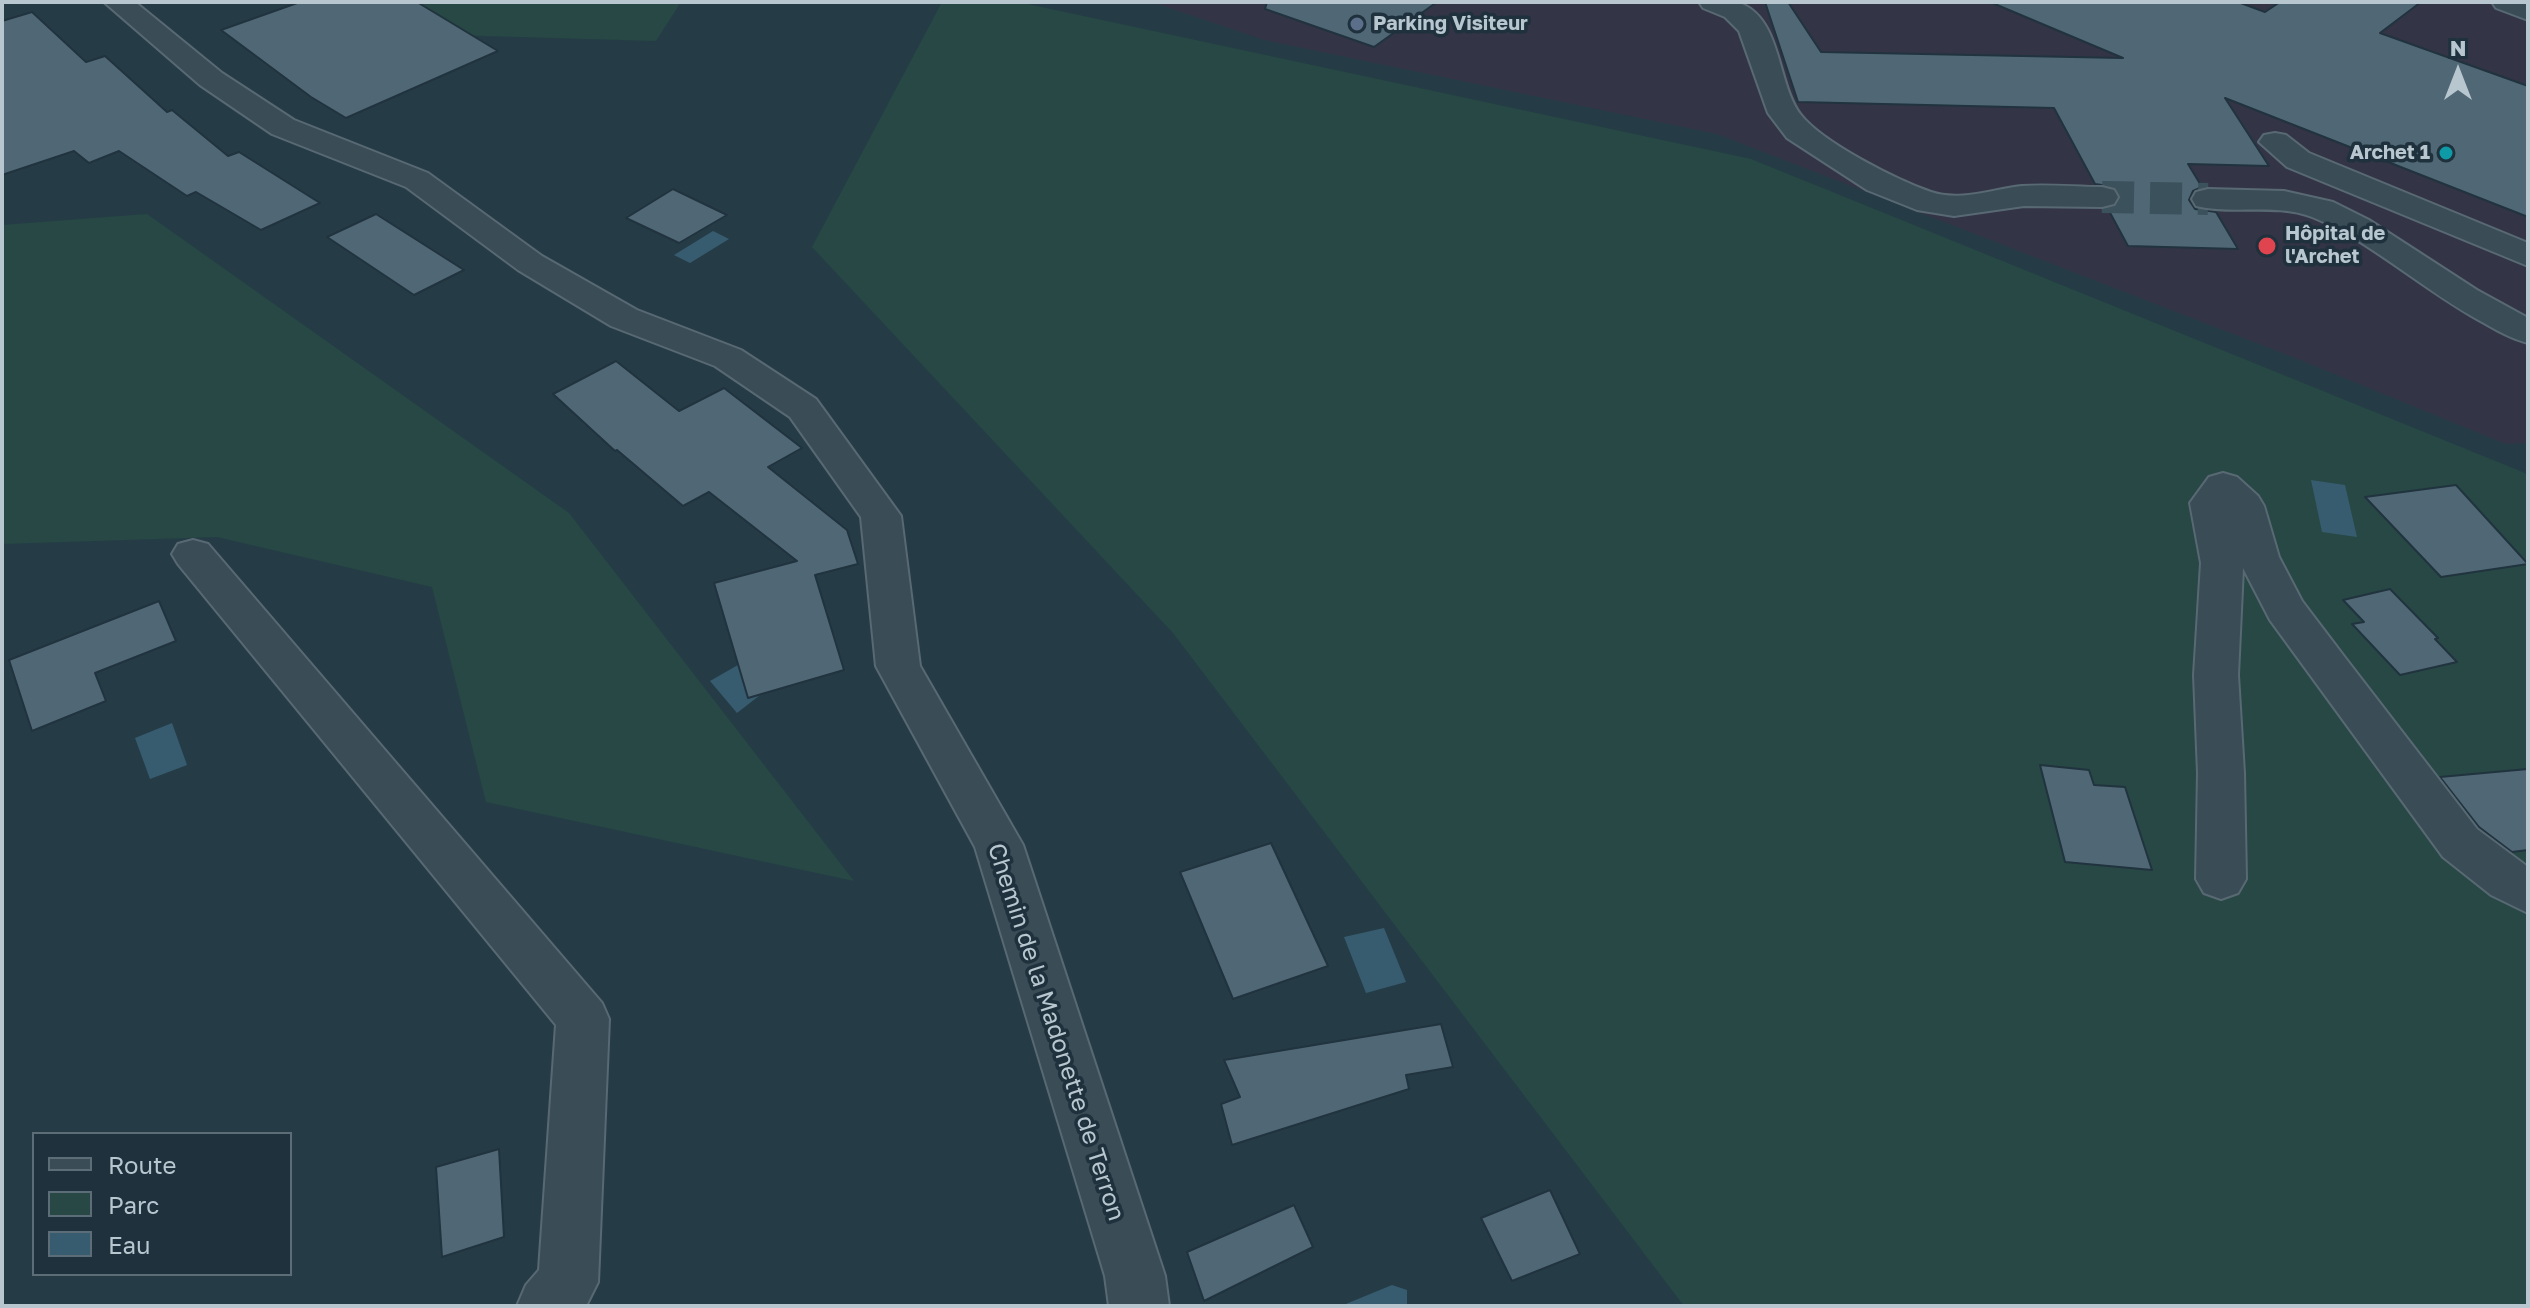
<!DOCTYPE html>
<meta charset="utf-8">
<style>
body{margin:0}
#map{position:relative;width:2530px;height:1308px;overflow:hidden;background:#253c47;font-family:"Golos Text",sans-serif}
canvas{display:block}
.frame{position:absolute;inset:0;border:4px solid #b8c6cf;pointer-events:none}
.legend{position:absolute;left:32px;top:1132px;width:260px;height:144px;box-sizing:border-box;background:#1e313c;border:2px solid #5c6d77;margin:0;padding:10px 14px;list-style:none;font-size:24px;color:#b8c6cf}
.legend li{display:flex;align-items:center;gap:16px;height:40px}
.legend b{width:40px;border:2px solid #5c6d77}
.north{position:absolute;left:2418px;top:32px;width:80px;height:80px;-webkit-text-stroke:6px #1e313c;paint-order:stroke;rotate:0deg;font-size:22px;font-weight:700;line-height:32px;text-align:center;color:#b8c6cf}
.north::after{content:'';display:block;margin:auto;width:28px;height:36px;background:#b8c6cf;clip-path:polygon(50% 0,100% 100%,50% 72%,0 100%)}
</style>
<div id="map">
<canvas width="2530" height="1308"></canvas>
<div class="frame"></div>
<ul class="legend">
<li><b style="height:10px;background:#3a4c56"></b>Route</li>
<li><b style="height:22px;background:#274844"></b>Parc</li>
<li><b style="height:22px;background:#375c6f"></b>Eau</li>
</ul>
<div class="north">N</div>
</div>
<script>
const context = document.querySelector('canvas').getContext('2d');
context.lineJoin = 'round';
function fillPath(path, color) {
  context.fillStyle = color;
  context.fill(path, 'evenodd');
}
function strokePath(path, color, width, dash) {
  context.strokeStyle = color;
  context.lineWidth = width;
  context.lineCap = dash ? 'butt' : 'round';
  context.setLineDash(dash || []);
  context.stroke(path);
}
function drawText(font, color, halo, rows, align = 'center') {
  context.font = font + ' "Golos Text",sans-serif';
  context.lineWidth = 7;
  context.setLineDash([]);
  context.textBaseline = 'middle';
  context.strokeStyle = halo;
  context.fillStyle = color;
  for (const [text, x, y, turn = 0] of rows) {
    context.save();
    context.translate(x, y);
    context.rotate((+turn || 0) * Math.PI / 180);
    context.textAlign = isNaN(turn) ? turn : align;
    if (halo) context.strokeText(text, 0, 0);
    context.fillText(text, 0, 0);
    context.restore();
  }
}
fillPath(new Path2D(`
 M1152,2H2528V443L2506,444L2295,358L1717,134L1264,40Z`), '#333546');
fillPath(new Path2D(`
 M346,2H681L656,41L383,33Z
 M942,2H1018L1751,159L2525,473L2528,479V1306H1684L1173,633L812,247Z
 M147,214L569,513L854,881L486,802L432,587L217,537L2,544V225Z`), '#274844');
fillPath(new Path2D(`
 M713,231L729,239L690,263L674,255Z
 M2311,480L2345,485L2357,537L2322,532Z
 M738,665L764,692L737,713L710,681Z
 M172,723L187,765L150,779L135,738Z
 M1384,928L1406,982L1366,993L1344,937Z
 M1392,1285L1407,1290V1306H1341Z`), '#375c6f');
const building = new Path2D(`
 M300,2H417L498,51L346,118L311,97L221,30Z
 M1267,2H1437L1374,47L1265,9Z
 M1765,2H1788L1821,52L2123,58L1990,2H2238L2265,12L2280,2H2421L2380,33L2528,86V217L2225,98L2269,166L2188,164L2202,187L2193,191L2189,200L2195,209L2216,212L2238,249L2128,246L2108,209L2117,205L2121,196L2115,187L2095,184L2054,108L1798,102Z
 M32,12L86,62L105,56L167,112L172,110L228,156L239,152L320,203L261,230L196,192L187,196L119,151L89,163L74,151L2,175V21Z
 M673,189L727,215L679,243L626,218Z
 M376,214L464,270L414,295L327,237Z
 M616,361L679,411L724,388L802,448L768,467L847,530L858,564L815,575L844,670L748,698L714,583L797,561L709,492L683,506L617,450L615,451L553,394Z
 M2456,485L2528,564L2441,577L2365,497Z
 M2390,589L2438,638L2435,639L2457,662L2400,675L2352,624L2364,622L2343,600Z
 M159,601L176,641L95,673L106,701L32,731L9,660Z
 M2040,765L2089,770L2094,785L2125,787L2152,870L2065,862Z
 M2528,769V850L2512,852L2479,827L2440,777Z
 M1271,843L1328,966L1233,999L1180,872Z
 M1441,1024L1453,1067L1406,1075L1409,1089L1232,1145L1221,1104L1240,1097L1224,1060Z
 M499,1149L504,1237L442,1257L436,1167Z
 M1550,1190L1580,1254L1512,1281L1481,1218Z
 M1294,1205L1313,1247L1204,1301L1187,1252Z`);
fillPath(building, '#506875');
strokePath(building, '#20333e', 2);
strokePath(new Path2D(`
 M2102,197L2208,199`), '#3b515b', 32, [32, 16]);
const minor = new Path2D(`
 M104,2H135L222,73L294,120L428,173L542,256L637,310L741,350L816,399L901,516L920,666L1023,845L1165,1276L1169,1306H1109L1105,1276L975,847L876,666L861,517L790,417L715,366L611,326L518,270L406,187L272,134L200,85Z
 M1699,2C1712,2 1730,0 1742,4C1782,21 1777,84 1801,115C1823,143 1897,180 1931,192C1960,202 1993,189 2022,186C2048,184 2076,187 2102,187L2114,190L2118,197L2114,204L2102,207L2024,206L1954,216L1917,210L1867,190L1787,138L1768,113L1739,31L1725,17L1703,8Z
 M2492,2H2528V20L2496,8Z
 M2275,133L2286,135L2309,153L2528,243V266L2287,167L2259,142L2264,135Z
 M2208,189L2284,191L2333,202L2369,220L2477,290L2528,318V343C2512,339 2498,331 2484,323C2427,293 2368,239 2312,217C2275,203 2234,215 2196,206L2192,199L2196,192Z
 M2223,473L2237,477L2258,496L2264,506L2279,557L2302,601L2346,659L2477,829L2528,867V913L2491,895L2443,857L2270,620L2243,568L2238,675L2244,773L2246,879L2238,893L2221,899L2204,893L2196,879L2198,773L2194,675L2201,563L2190,503L2209,477Z
 M193,540L208,544L602,1003L609,1019L598,1282L586,1306H517L526,1285L539,1270L556,1025L178,564L172,554L178,544Z`);
strokePath(minor, '#586973', 4);
fillPath(minor, '#3a4c56');
for (const [x, y, r, color] of [
 [1357,24,8,"#5c6f8a"],
 [2446,153,8,"#0f9aa8"],
 [2267,246,10,"#e0444e"]
]) {
  const dot = new Path2D();
  dot.arc(x, y, r, 0, 2 * Math.PI);
  context.fillStyle = color;
  context.fill(dot);
  strokePath(dot, '#1e313c', 3);
}
drawText('bold 20px', '#b8c6cf', '#1e313c', [
 ["Parking Visiteur",1373,24],
 ["Archet 1",2430,153,"right"],
 ["Hôpital de",2285,234],
 ["l'Archet",2285,257]
], 'left');
drawText('24px', '#b8c6cf', '#1e313c', [
 ["Chemin de la Madonette de Terron",1056,1032,72]
]);
</script>
